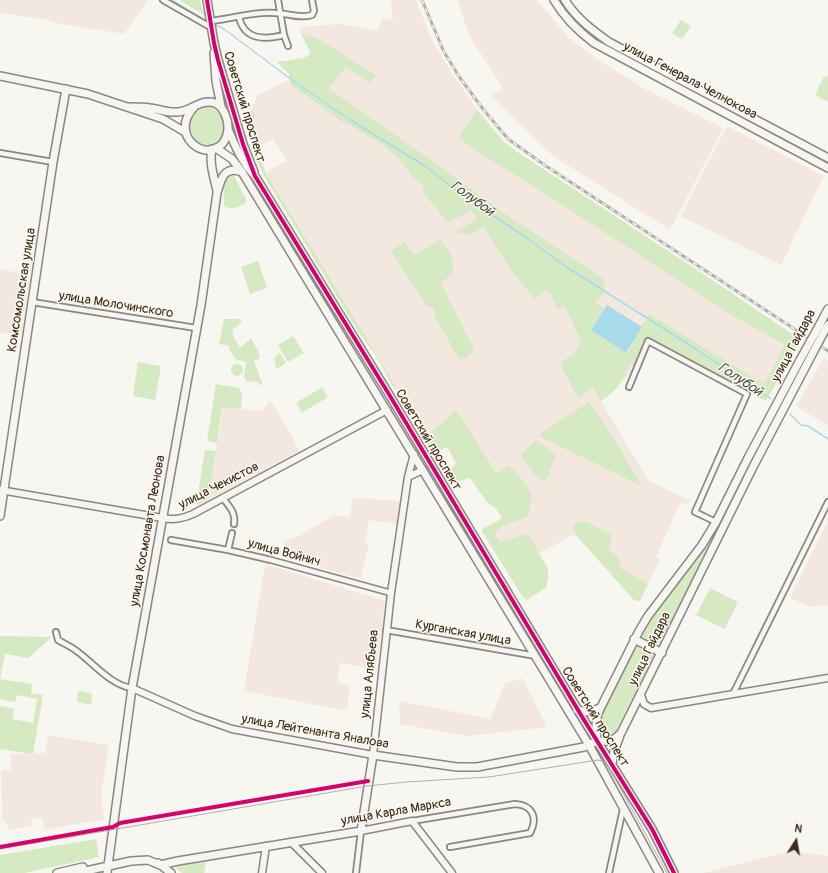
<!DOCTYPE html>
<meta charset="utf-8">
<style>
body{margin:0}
#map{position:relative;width:828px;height:873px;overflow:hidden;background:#f8f6f0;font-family:Pangolin,sans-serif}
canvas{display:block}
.north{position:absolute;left:776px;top:821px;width:40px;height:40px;-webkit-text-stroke:3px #fbf7ec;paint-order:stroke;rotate:11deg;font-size:11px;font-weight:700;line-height:16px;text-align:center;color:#3b2a1e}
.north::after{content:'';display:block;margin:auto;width:14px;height:18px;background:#3b2a1e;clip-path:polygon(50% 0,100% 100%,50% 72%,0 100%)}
</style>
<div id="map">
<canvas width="828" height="873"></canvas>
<div class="north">N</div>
</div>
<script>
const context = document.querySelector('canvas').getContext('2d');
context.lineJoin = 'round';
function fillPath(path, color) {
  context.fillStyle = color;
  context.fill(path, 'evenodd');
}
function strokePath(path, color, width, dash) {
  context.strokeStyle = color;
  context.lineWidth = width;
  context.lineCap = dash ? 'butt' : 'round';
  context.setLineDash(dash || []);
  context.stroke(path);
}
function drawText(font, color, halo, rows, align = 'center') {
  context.font = font + ' Pangolin,sans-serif';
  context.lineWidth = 3;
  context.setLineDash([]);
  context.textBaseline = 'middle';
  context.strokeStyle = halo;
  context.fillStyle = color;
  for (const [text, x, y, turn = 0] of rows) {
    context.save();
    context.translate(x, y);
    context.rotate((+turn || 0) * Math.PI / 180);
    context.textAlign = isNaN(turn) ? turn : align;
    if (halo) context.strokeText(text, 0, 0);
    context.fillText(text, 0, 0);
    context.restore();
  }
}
fillPath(new Path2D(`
 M0,0H148L124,34L50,22V20L0,13Z
 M391,0H416L432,40L453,75L477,109L464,130L798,342L778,381L763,399L648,337L632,372L607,397L601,401L649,481L690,501L687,504L680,503L656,557L660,559L640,601L634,600L575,534L509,570L483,531L502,518L452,437L432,450L393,387L395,385L266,173L287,160L273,139L254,149V105L257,96L289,80V74L277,62L304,58L311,54L301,33L300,27L341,24L376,31L383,18L393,21Z
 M457,0H537L568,37L603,63L645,89L723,128L670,230L553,156L491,96L503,88L469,35Z
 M727,126L824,176L781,265L681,216Z
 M0,269L30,275L21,333H0Z
 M824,358L828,361V426L796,406Z
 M270,400L291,434L299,451L208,500L223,407L263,411Z
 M353,498L401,501L397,524L369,520L365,542L369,543L361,579L282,557L285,542L303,534L314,527L333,516L350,517Z
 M828,520V605L810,607L790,598Z
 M265,564L385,601L376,669L340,663L337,682L350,686L347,711L244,691Z
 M522,678L547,727L468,736L400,724L399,701L491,719L504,684Z
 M48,735L109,745L101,796L104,819L44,830L42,818L31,819L32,826L10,830L2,818L1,771L11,770V754L45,753Z
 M790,851L828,856V873H702Z`), '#f3e8e0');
fillPath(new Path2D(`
 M179,0H200L204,15Z
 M681,20L691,26L682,39L672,33Z
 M301,33L318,39L376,75L370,83L346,67L328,88L441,167L502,212L604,279L603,296L595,302L605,308L591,330L626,353V356L649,314L764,384L785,345L728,313L558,202L469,146L459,137L477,109L503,141L516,151L711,279L801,340L766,401L648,337L634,367L631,363C624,380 617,392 600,401L593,387L578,398L560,363L575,353L581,341L565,307L557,309L551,295L545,290L535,299L513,273L483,227L470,235L455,232L477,219L471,210L448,223L422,191L425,187L414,178L399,159L380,143L354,127L341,121L291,85L289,74L277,62L304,58L311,54Z
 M828,74V102L815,95L824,76L826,77Z
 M254,105V149L263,165L266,173L395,385L393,387L375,354L359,333L263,174C251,146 243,136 254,105Z
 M207,106C221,109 229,123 222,136C213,155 183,141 191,118C194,110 199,107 207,106Z
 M231,174L234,176L246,199V203C238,207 232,211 224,206L223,179L227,176Z
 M440,240L452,255L453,273L441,283L474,349L466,359H459L435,317C435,310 435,308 427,306L391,251L405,242L414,255Z
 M258,261L267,288L250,294L241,267Z
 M237,318L242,321L233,330V336L240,348L251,338L259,353L260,359L254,360L263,386L257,382L246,381L244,376L246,362L235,359L229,349L230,346L219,344L224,319H237Z
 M293,336L304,353L288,362L278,345Z
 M280,353L286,363L278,368H276L274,358Z
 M138,362L161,366L155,400L133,396Z
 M231 370a6 6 0 1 1 12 0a6 6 0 1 1-12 0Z
 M216,384L239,388L242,393L241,409L222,407L217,443L207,441Z
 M322,387L328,397L302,413L296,403Z
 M589,402L606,426L642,486L541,437L540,434Z
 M454,411H457L496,473L509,465L528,487L532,498L528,516C517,523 503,522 495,533L500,543C509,539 518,537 527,534L534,543L539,554L548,568V578L546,587H547L527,600L522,596L481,530C488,525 495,523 502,518L497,509L487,502L470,478L454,483L447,472L456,463L447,447L437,452L432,450L425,438L444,422Z
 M536,440L556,455L545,482L536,476L521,455Z
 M205,450L216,451L208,500L196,506Z
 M579,521L587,522L612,535L609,550L619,558L620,568L648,584L640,601L634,600L575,534L573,525Z
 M709,541L712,542L661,644L656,646L644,640L641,634Z
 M710,588L738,602L725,629L696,615Z
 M0,636L52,637L28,658L5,654L0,679L32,684L31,693L43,695L33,754L0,749V706L14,709L13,719L33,723L37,699L17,695L15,702L0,699Z
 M636,644L655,653L616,731L612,736L601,726L603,708Z
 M78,692L80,691L91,693L92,695L91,705L77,702Z
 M96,839L99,857L25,873H0V855Z
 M206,862L204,873H182L176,868L177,866Z`), '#d5eac2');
fillPath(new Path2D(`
 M607,305L642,327L626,353L591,330Z`), '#a8dbe9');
strokePath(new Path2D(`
 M172,0L208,22
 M214,24L224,29L300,86L349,119L428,168L463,196L524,236L565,266L702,353L771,399
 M790,414L801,425L808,426L828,439`), '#a8dbe9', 1.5);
const minor = new Path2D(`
 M163,0L212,28
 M278,0L284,35
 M239,17C244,40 264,40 284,35L288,46
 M210,21C232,19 254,11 275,13C288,13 299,19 312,15L314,11L312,0
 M0,153L53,162
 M32,302L196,328
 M629,387L648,341L747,394L695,512L716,522
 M223,498C229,507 236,512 234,524
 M171,540L228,550L271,560L391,593
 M228,550L232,533
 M386,630L536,656
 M56,632L58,640C65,644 72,647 78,652C93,663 112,686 132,688
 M733,694L828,502
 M412,821L515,804C533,805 538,818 530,833L450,847
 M356,873L361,831
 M609,873L623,809`);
const tertiary = new Path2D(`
 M408,477L423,470
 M0,490L162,518C174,520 182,519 193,514L387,410
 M132,688L195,716L232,729L373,755L391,593L408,477L414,454
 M641,695L644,704L651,708L828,678
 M361,831L412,821L452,873
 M291,842L322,873
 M262,873L266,846`);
const secondary = new Path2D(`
 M212,149C209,163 214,177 217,191
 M0,516L53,162L66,89
 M158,863L171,873
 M57,873L83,867
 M77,873L131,861L148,860L160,865L178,861L361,831L373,755L457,767H477L584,747L597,741
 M107,873L132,688L201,305L217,193C221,179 224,165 242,172`);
const primary = new Path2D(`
 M207,0L214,43L218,60L243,144L254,172
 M554,0C564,17 578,31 594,43L828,168
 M565,0C576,18 592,30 609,42L828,158
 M214,53L216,81L221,106
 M0,76L88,94L163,119L185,132
 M128,107C135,107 143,107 150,108C159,109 168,113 177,112C191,112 200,98 215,103C222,106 225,112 227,120C229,128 228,136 223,143C206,164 167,135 195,106
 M228,129C235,146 242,162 255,176L390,396L584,720L652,829L674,873
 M216,148L232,159L242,172L589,745L659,873
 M819,326L828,309
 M825,330L828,325
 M634,639L662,653
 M577,710L590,712L600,708
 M597,741C608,742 614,741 621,733L753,467L807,364
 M597,741L596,724L598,713L639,631L648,616L702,545L716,522L748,458L800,360
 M612,764L614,752L620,735`);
strokePath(minor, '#8b8781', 8);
strokePath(tertiary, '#8b8781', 9);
strokePath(secondary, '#8b8781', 10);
strokePath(primary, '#8b8781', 10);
strokePath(minor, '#f6f5f1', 4.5);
strokePath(tertiary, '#f6f5f1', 6);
strokePath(secondary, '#f6f5f1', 7);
strokePath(primary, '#f6f5f1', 7);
strokePath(new Path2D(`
 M0,849L367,786L406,782L489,777L598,760L605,762L608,766L667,873`), '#b3b0ac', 1);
const rail = new Path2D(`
 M422,0L444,52L460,78L483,109L508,139L546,166L828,351`);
strokePath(rail, '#b3b0ac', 3);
strokePath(rail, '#fbf7ec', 1.5, [4.5]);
const primaryBridge = new Path2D(`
 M800,360L819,326
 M807,364L825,330`);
strokePath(primaryBridge, '#8b8781', 10, []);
strokePath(primaryBridge, '#f6f5f1', 7);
strokePath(new Path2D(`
 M207,0L214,43L218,60L243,144L255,176L390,396L584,720L652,829L674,873
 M0,847L107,828L113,827L120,823L368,781`), '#d6006c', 4);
drawText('13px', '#3b2a1e', '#fbf7ec', [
 ["улица Генерала Челнокова",690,81,28],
 ["Советский проспект",244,107,73],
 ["Комсомольская улица",22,290,-81],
 ["улица Молочинского",116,305,9],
 ["улица Гайдара",794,346,-62],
 ["Советский проспект",428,440,59],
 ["улица Чекистов",219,486,-27],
 ["улица Космонавта Леонова",148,531,-80],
 ["улица Войнич",284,553,15],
 ["Курганская улица",463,633,10],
 ["улица Гайдара",650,649,-64],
 ["улица Алябьева",370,674,-84],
 ["Советский проспект",595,717,58],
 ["улица Лейтенанта Яналова",315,732,10],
 ["улица Карла Маркса",396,812,-10]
]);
drawText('italic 14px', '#4e5350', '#fbf7ec', [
 ["Голубой",472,199,36],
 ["Голубой",740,380,33]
]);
</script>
